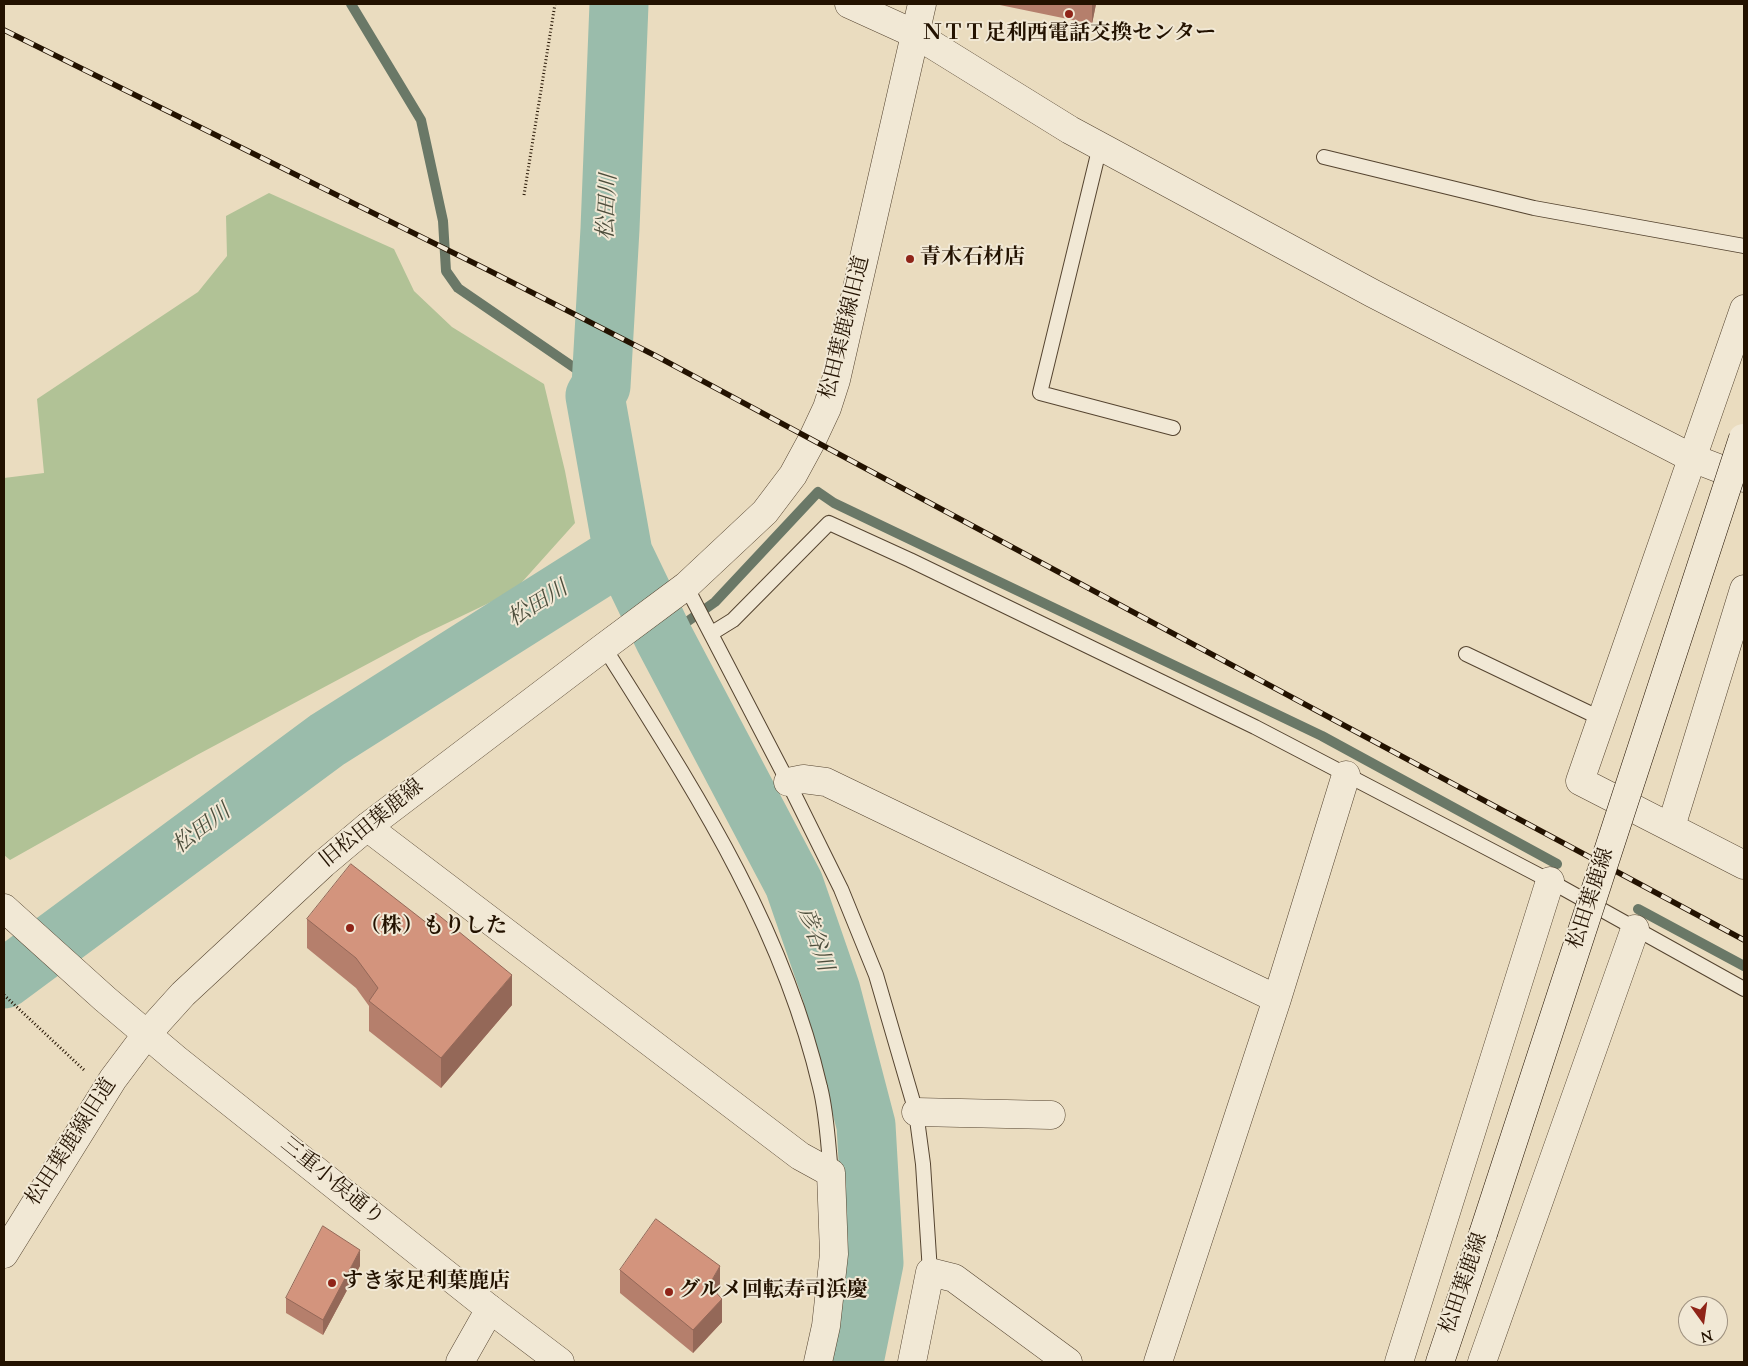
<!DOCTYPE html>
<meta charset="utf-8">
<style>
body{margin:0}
#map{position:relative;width:1748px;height:1366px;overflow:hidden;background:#eadcbf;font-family:"Sorts Mill Goudy",serif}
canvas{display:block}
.frame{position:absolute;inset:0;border:5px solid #231200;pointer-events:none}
.north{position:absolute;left:1678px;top:1296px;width:50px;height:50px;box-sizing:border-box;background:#f1e8d5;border:1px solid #9f9280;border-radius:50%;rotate:166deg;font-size:14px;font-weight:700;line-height:20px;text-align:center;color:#231200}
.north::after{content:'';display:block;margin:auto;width:18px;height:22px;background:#8f2418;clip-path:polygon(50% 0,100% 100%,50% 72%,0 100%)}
</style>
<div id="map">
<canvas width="1748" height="1366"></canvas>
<div class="frame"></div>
<div class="north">N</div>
</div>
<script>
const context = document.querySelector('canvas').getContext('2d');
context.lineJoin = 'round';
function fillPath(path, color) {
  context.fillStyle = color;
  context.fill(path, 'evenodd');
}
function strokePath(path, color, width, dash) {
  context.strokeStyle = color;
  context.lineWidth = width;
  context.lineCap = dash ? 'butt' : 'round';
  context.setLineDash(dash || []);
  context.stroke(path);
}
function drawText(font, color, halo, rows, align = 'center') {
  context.font = font + ' "Sorts Mill Goudy","Noto Serif JP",serif';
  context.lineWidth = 4;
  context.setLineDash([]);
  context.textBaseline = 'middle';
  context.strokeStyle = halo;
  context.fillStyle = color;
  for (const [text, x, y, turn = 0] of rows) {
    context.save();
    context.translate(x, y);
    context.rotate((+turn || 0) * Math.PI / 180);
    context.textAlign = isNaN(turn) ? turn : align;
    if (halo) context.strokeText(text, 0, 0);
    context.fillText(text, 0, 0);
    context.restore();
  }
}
fillPath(new Path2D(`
 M269,193L394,249L414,291L452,327L544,384L565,471L575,523L514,591L420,636L197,755L10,860L4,855V478L44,473L37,399L198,292L227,256L226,216Z`), '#b1c296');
strokePath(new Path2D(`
 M351,4L421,120L443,221L446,271L458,288L601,386
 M664,638L715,602L818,492L834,503L1322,736L1557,864
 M1638,909L1744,966`), '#6a7867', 10);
strokePath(new Path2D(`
 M623,553L664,638L794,884L831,991L866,1125L874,1263L854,1362
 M4,979L327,740L623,553L595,396L601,386L610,229L619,4`), '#9abcab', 59);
const service = new Path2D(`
 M1100,146L1040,393L1173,428
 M1324,157L1534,208L1744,246
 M686,586L788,782L841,889L876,975L916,1112L923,1164L930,1272
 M712,633L733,620L829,523L910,560L1255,727L1550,881L1744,989
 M604,647C692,787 782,923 820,1087C827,1114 828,1145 831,1173
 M1466,654L1602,719`);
const minor = new Path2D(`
 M849,4L915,34
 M1744,309L1580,781L1744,865
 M788,782L803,779L826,782L1277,999
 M367,827L800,1156L831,1173L834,1254L826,1326L818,1362
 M1671,827L1744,589
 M916,1112L1051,1115
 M460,1362L490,1309
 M912,1362L930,1272L954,1278L1068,1362
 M1158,1362L1277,999L1346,775
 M1399,1362L1550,881
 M1482,1362L1635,929`);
const tertiary = new Path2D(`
 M915,34L1070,130L1372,293L1692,458L1744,478
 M4,908L105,999L176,1059L490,1309L560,1362
 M4,1254L113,1079L146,1035L183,994L323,864L367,827L604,647L686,586L765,512L793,475L812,440L827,408L836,380L922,4`);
const secondary = new Path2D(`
 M1440,1362L1483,1234`);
strokePath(service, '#554430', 16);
strokePath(minor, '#554430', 29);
strokePath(tertiary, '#554430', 29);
strokePath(secondary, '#231200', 29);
strokePath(new Path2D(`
 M524,195L555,4
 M4,995L84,1070`), '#231200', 3, [1, 2.5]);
strokePath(service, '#f1e8d5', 14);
strokePath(minor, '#f1e8d5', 28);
strokePath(tertiary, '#f1e8d5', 28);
strokePath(secondary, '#f1e8d5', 28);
const rail = new Path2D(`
 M4,30L490,271L658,357L1744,940`);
strokePath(rail, '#231200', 5.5);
strokePath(rail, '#f1e8d5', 4, [11]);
const secondaryBridge = new Path2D(`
 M1483,1234L1743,438`);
strokePath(secondaryBridge, '#231200', 29, []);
strokePath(secondaryBridge, '#f1e8d5', 28);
fillPath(new Path2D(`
 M995,4H1096L1092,24Z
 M307,919L512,1005L441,1088L369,1031V1006L356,988L307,948Z
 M360,1266L323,1335L286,1313V1298Z
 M620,1270L720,1289L717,1294L722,1322L693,1353L620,1293Z`), '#b57f6c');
fillPath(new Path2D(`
 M1092,4H1096L1092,24Z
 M512,975V1005L441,1088V1058Z
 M360,1250V1266L323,1335V1320Z
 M720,1266V1289L709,1308V1285Z
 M722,1299V1322L693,1353V1330Z`), '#946858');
const building = new Path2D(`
 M351,864L428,924L436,913L512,975L441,1058L369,1001L378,988L356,958L307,919Z
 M656,1219L720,1266L709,1285L722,1299L693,1330L620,1270Z
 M323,1226L360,1250L323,1320L286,1298Z`);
fillPath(building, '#d3947d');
strokePath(building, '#946858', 1);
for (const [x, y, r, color] of [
 [1069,14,5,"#8f2418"],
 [910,259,5,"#8f2418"],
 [350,928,5,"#8f2418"],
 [332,1283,5,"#8f2418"],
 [669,1292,5,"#8f2418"]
]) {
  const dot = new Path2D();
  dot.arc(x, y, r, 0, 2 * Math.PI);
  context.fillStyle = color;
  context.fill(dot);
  strokePath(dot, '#f1e8d5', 2);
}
drawText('bold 21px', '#231200', '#f1e8d5', [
 ["ＮＴＴ足利西電話交換センター",1069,35,"center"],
 ["青木石材店",920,259],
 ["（株）もりした",360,928],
 ["すき家足利葉鹿店",342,1283],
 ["グルメ回転寿司浜慶",679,1292]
], 'left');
drawText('21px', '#231200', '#f1e8d5', [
 ["松田葉鹿線旧道",847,328,-76],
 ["旧松田葉鹿線",373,825,-39],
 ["松田葉鹿線",1593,899,-72],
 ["松田葉鹿線旧道",73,1143,-57],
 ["三重小俣通り",331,1183,39],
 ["松田葉鹿線",1466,1284,-71]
]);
drawText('italic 22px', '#4d4e3c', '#f1e8d5', [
 ["松田川",610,207,-87],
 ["松田川",539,606,-32],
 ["松田川",203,831,-37],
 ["彦谷川",813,940,71]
]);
</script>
